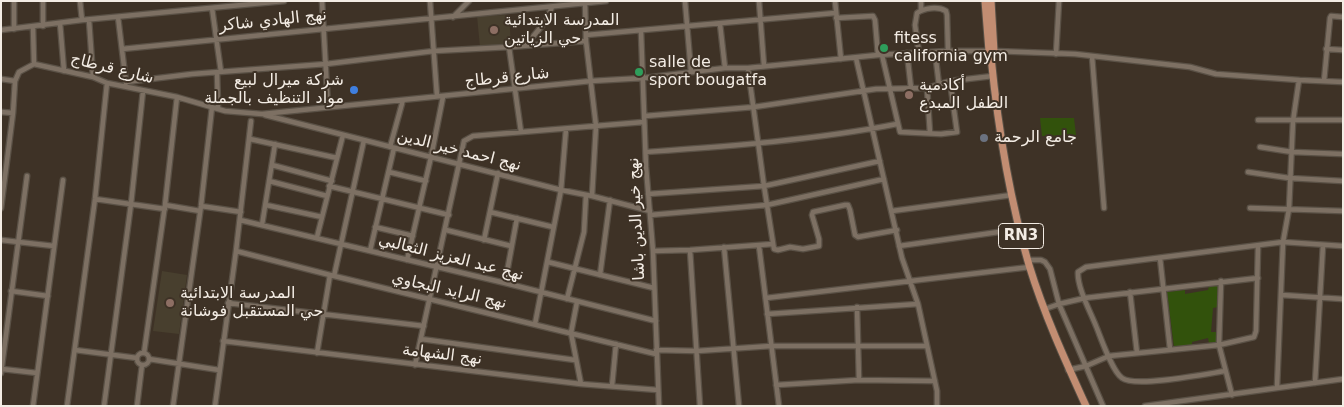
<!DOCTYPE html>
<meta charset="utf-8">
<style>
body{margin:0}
#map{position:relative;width:1344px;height:407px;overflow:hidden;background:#3e3226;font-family:"DejaVu Sans",sans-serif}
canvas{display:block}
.frame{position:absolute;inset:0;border:2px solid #f3ece4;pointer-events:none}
</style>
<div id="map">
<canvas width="1344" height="407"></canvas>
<div class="frame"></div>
</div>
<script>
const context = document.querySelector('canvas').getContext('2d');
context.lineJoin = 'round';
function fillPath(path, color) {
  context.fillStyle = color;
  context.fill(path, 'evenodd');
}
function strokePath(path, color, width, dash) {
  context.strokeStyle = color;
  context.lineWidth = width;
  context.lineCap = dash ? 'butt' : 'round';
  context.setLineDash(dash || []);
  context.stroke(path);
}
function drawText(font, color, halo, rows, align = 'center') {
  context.font = font + ' "DejaVu Sans","Noto Naskh Arabic",sans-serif';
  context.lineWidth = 4;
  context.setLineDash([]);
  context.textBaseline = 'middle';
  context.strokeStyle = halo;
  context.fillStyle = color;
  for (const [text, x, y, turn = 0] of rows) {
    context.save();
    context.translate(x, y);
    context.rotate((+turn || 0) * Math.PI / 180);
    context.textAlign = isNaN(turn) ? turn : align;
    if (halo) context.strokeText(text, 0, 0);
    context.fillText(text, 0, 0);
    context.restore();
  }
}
fillPath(new Path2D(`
 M509,15L511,44L480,47L477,16Z
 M162,271L187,275L179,334L153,331Z`), '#483f2e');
fillPath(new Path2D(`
 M1040,118H1074L1076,135L1042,136Z
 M1219,285L1218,307L1213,308L1211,332H1216V342L1209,343L1208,338L1192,342V346L1174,347L1167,292L1185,290V294L1208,290L1209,286Z`), '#32520c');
const minor = new Path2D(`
 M14,1V29
 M43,1V26
 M80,1L82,20
 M322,1L328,107
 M430,1L437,96
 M585,1L586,41L596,126L592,196
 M685,1L691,72
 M759,1L764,66
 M835,1L841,59
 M921,1V9
 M212,8L221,72
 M118,17L126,83
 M453,17L469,1
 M836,18L873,16L875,20L878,55
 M89,20L93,77
 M60,23L64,71
 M720,24L725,68
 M33,27L34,64
 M1,30L82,20L284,1
 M641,31L646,167L653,251L659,406
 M586,35L835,13
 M526,45L546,21L552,7
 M509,47L521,132
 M122,49L606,1
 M1326,49L1343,50
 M935,52L939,85
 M907,53L911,88
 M919,53L915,25L917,13C924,8 938,6 946,11L947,15L948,51
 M1056,54L1059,1
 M882,55L900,132L941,134L957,132L950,81
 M1092,56L1104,208
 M856,58L902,258L918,304L937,391V406
 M34,64L93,77L107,83L177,97L225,111L262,114L591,81L644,78L725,68H748L878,55L948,51H994L1075,54L1190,67L1216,74L1299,80L1343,82
 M748,68L764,186L774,249L778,250L790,247L803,249L819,246V239L812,215L813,212L845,205H848L850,210L855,235L858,237L897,230
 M217,72L218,109
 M1,79L15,81
 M1324,81L1330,18L1331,16L1343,17
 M126,82L192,74L326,64L434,51L509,47L586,41
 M927,88L930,133
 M1,112L13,113
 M265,115L561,190L592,196L650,211
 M645,116L754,107L876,89L927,88L950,81L993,76
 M1258,120H1343
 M250,139L337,158
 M390,147L403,100
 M1260,147L1292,152L1343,154
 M646,152C730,146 815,140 897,124
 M272,165L332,181
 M389,172L426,181
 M1248,172L1289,178L1343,181
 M269,181L327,196
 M329,186L449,215
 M648,194L764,186L880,161
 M95,199L165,209
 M165,205L200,211
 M266,205L322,217
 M201,206L241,212
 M1,208L13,113L15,81L19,72L34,64
 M1250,208L1343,211
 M892,211L1012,195
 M490,212L553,227
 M650,215L767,205L884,179
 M240,220L505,283L656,321
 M262,225L275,144
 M375,227L413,236
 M446,230L511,246
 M317,237L343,135
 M1,240L54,246
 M484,240L498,173
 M759,246L779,406
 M899,246L1020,229
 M724,247L739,406
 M690,250L700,406
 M236,251L330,275L656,354
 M370,251L394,148
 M653,251L690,250L773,244
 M1160,258L1170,349
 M407,260L431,157L443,97
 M1028,260H1041L1045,262L1050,269L1059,304L1103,406
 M548,262L654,288
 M600,275L610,200
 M334,276L364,140
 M1221,281L1219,345L1232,395
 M505,283L517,218
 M11,291L48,296
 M1130,292L1137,353
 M1282,295L1343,299
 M766,298L1030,267
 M567,299L584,232L586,195
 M577,302L571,333L581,384
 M228,303L424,326
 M857,307L859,380
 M1045,309L1059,304L1085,298L1258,278
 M767,314L918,304
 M535,324L561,190L566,129
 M421,339L575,360
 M223,341L581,384L658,390
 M75,350L137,358
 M656,350L697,351L771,346H927
 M137 359a6 6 0 1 1 12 0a6 6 0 1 1-12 0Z
 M144,353L165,205L177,97
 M317,353L330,275
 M149,359L219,370
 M415,365L464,141L473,136L644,122
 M2,369L37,373
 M1068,370L1086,366L1109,356L1219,345L1254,337L1256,331L1258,247
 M1225,371C1206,374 1135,388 1122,378C1112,371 1101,338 1096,326C1090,311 1077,287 1078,272L1086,267L1283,242L1343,246
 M1,373L27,176
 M1315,383L1323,245
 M776,385L859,380L935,381
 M612,386L616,344
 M1277,387L1283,242L1289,209L1293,121L1299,80
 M33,406L63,180
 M67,406L95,199L107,83
 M104,406L131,204L143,91
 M137,406L142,365
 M173,406L201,206L212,107
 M215,406L236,251L251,121
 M1145,406L1343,379`);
const primary = new Path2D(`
 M985,1L989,51L991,57C998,128 1009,197 1029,265C1044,314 1065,360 1086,406
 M991,1L994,51L991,57`);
strokePath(minor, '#5a5146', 7);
strokePath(primary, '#5a5146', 9);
strokePath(minor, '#7d7063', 4.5);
strokePath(primary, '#c28d72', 7);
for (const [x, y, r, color] of [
 [494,30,5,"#8d6e63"],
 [884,48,5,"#2e9e5b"],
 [639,72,5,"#2e9e5b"],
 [354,90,5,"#3f7fe0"],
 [909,95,5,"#8d6e63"],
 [984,138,5,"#6b7280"],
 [170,303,5,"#8d6e63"]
]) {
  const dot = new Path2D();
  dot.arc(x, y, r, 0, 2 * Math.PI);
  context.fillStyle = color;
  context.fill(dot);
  strokePath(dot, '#3e3226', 2);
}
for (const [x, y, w] of [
 [1021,236,45]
]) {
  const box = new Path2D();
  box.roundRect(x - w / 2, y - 12.5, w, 25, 4);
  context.fillStyle = '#3e3226';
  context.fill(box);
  strokePath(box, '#f3ece4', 1);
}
drawText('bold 15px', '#f3ece4', null, [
 ["RN3",1021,236]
]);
drawText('16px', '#f3ece4', '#3e3226', [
 ["نهج الهادي شاكر",273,21,-6],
 ["شارع قرطاج",112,69,14],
 ["شارع قرطاج",507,78,-6],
 ["نهج احمد خير الدين",459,151,14],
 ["نهج خير الدين باشا",637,219,-93],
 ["نهج عبد العزيز الثعالبي",451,258,14],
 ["نهج الرايد البجاوي",449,291,13],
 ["نهج الشهامة",442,355,7]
]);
drawText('16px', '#f3ece4', '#3e3226', [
 ["المدرسة الابتدائية",504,21],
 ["حي الزياتين",504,39],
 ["fitess",894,39],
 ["california gym",894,57],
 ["salle de",649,63],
 ["sport bougatfa",649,81],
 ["شركة ميرال لبيع",344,81,"right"],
 ["مواد التنظيف بالجملة",344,99,"right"],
 ["أكادمية",919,86],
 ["الطفل المبدع",919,104],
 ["جامع الرحمة",994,138],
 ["المدرسة الابتدائية",180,294],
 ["حي المستقبل فوشانة",180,312]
], 'left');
</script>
